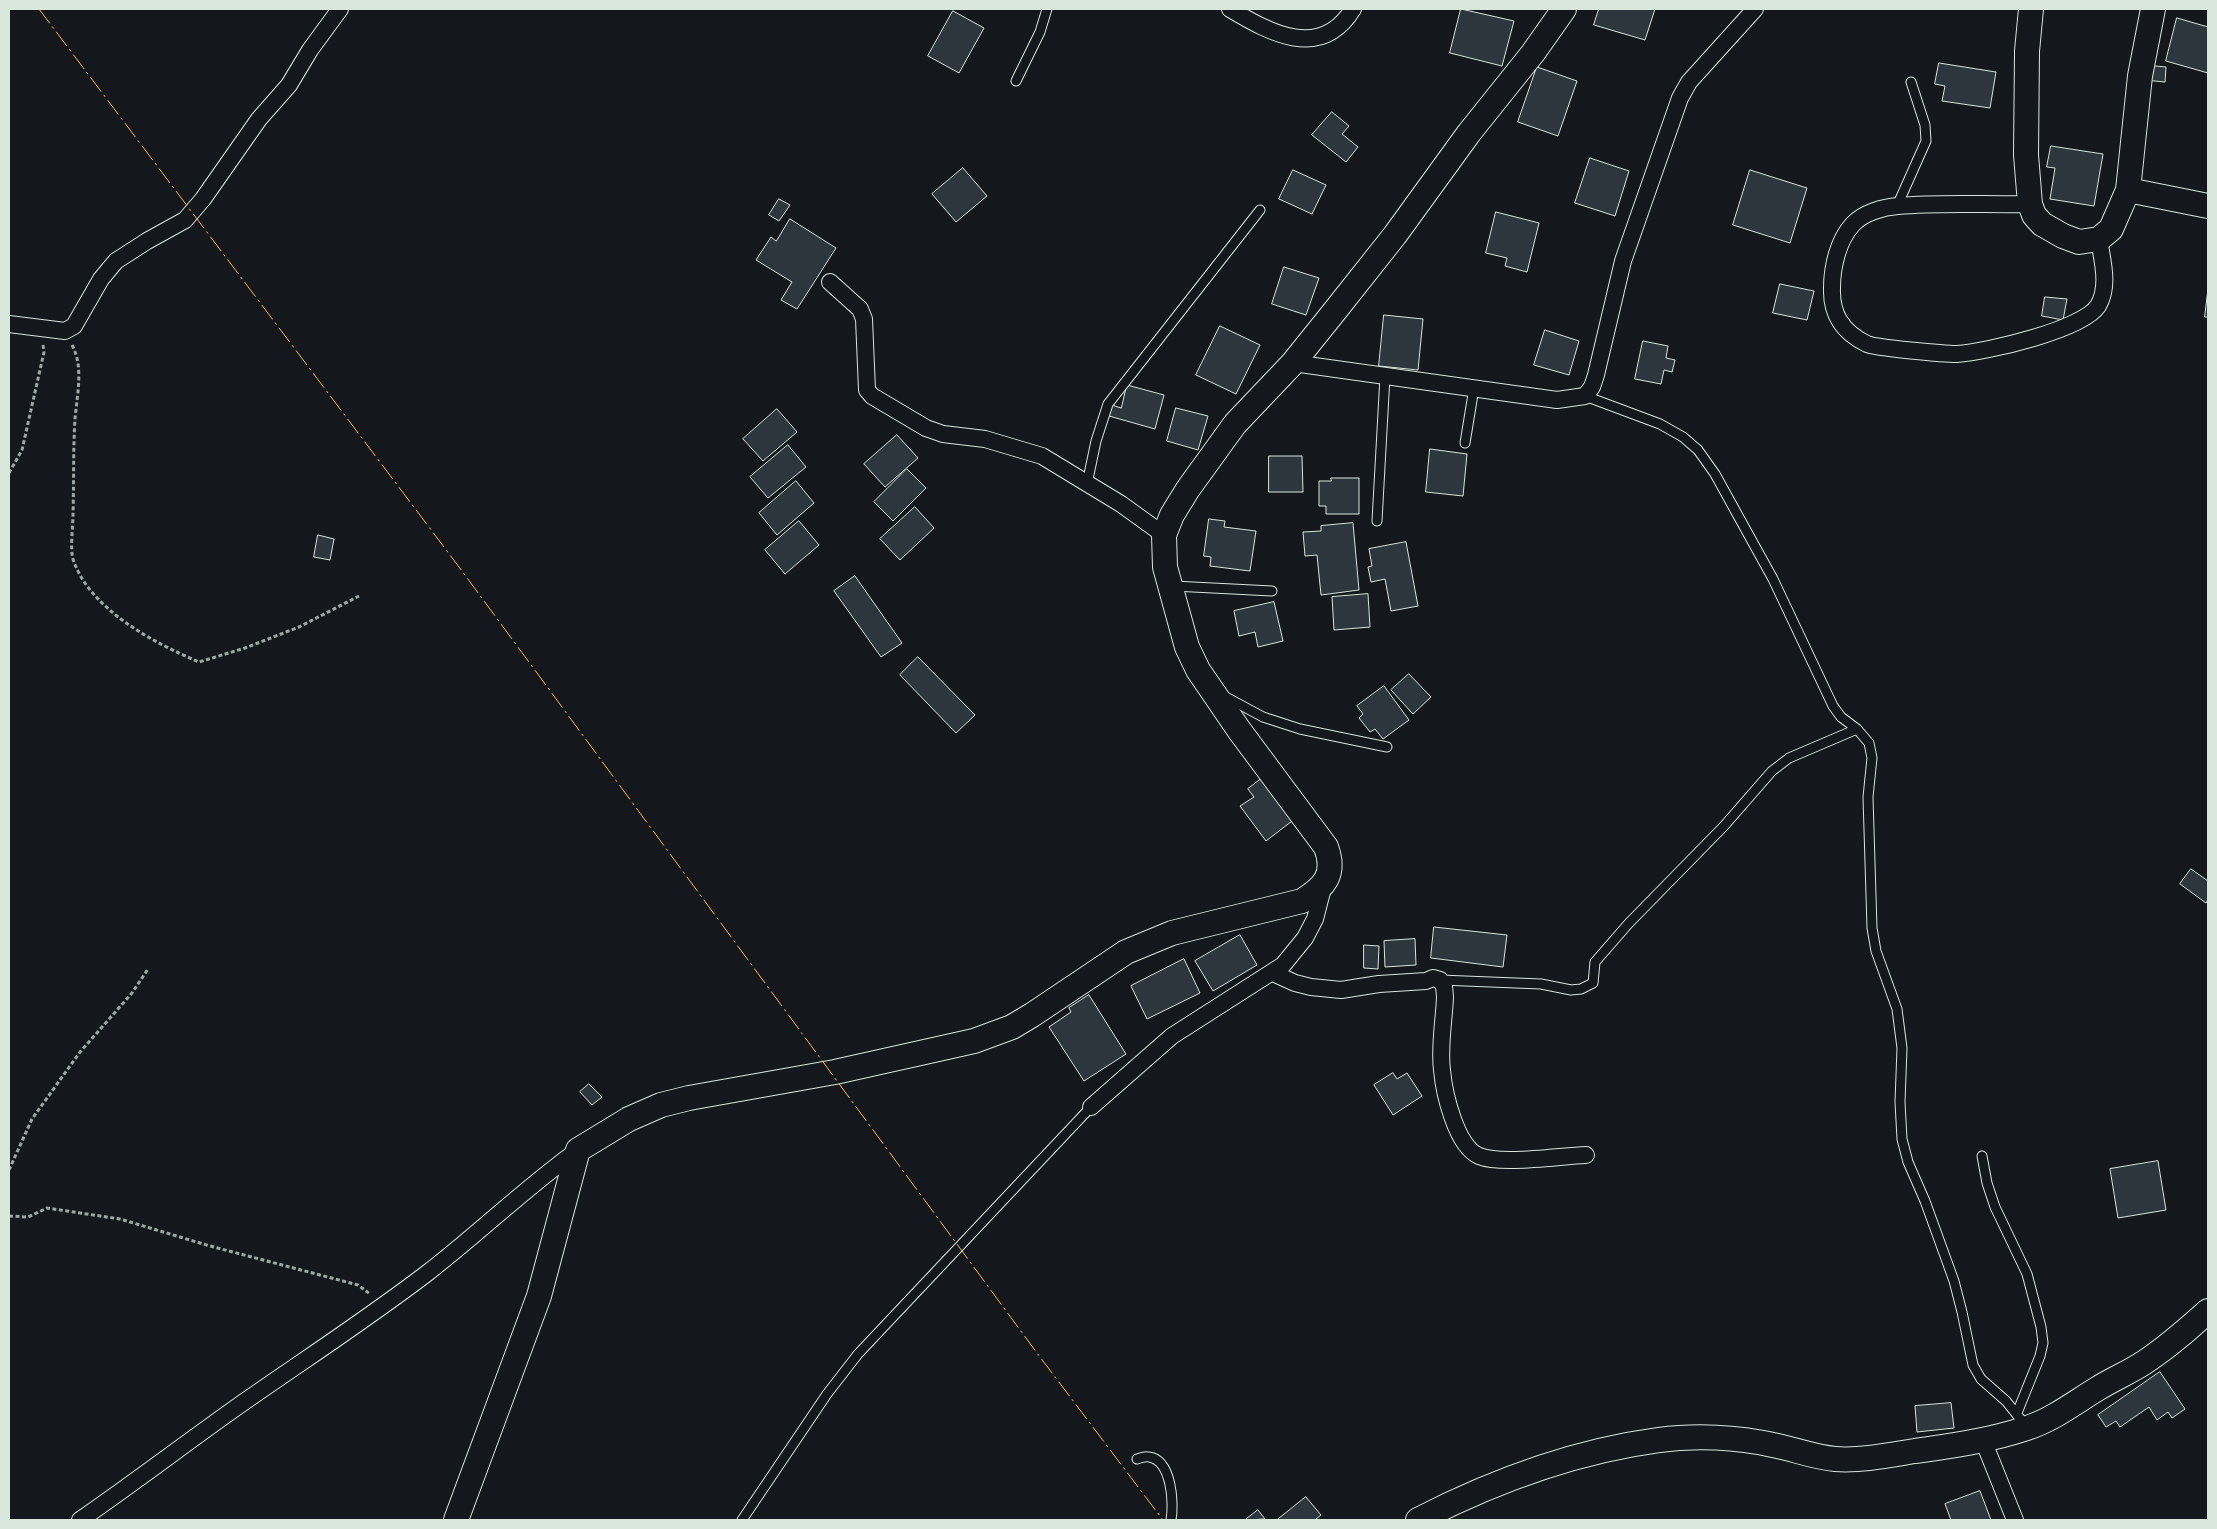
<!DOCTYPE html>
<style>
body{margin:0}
#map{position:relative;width:2217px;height:1529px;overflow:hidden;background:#14181c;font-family:"Archivo Narrow",sans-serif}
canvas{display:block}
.frame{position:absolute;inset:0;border:10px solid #d8e6dc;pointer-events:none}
</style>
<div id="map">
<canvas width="2217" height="1529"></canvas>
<div class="frame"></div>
</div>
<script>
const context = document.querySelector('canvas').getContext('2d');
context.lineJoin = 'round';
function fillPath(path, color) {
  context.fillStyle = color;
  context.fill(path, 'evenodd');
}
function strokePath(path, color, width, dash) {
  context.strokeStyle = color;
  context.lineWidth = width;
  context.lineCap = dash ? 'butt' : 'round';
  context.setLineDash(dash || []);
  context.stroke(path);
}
const building = new Path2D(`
 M1461,9L1514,21L1502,66L1450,53Z
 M1599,9H1655L1645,40L1594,25Z
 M953,11L984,28L959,73L928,56Z
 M2177,18L2208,27V73L2166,61Z
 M1939,63L1996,72L1990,108L1942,101L1945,86L1935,84Z
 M2145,65L2166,67L2165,82L2144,80Z
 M1537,67L1577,81L1558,136L1518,122Z
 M1332,112L1349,126L1342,134L1358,147L1346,162L1312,135Z
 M2051,146L2103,154L2094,206L2050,199L2055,168L2047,167Z
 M1590,158L1629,171L1615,216L1575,203Z
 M963,168L987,196L956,222L932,194Z
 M1293,170L1326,185L1312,214L1279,199Z
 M1750,170L1807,188L1790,243L1733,225Z
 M779,199L790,205L779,221L769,215Z
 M1496,212L1539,223L1527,272L1505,266L1507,258L1486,253Z
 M790,219L836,248L797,309L781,300L792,282L756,260L771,237L776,241Z
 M1284,267L1319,278L1306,315L1272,304Z
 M1780,284L1814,291L1807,320L1773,313Z
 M2208,289V317H2205Z
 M2045,297L2067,299L2063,320L2042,316Z
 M1384,315L1423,319L1418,370L1379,366Z
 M1220,326L1260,345L1236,394L1196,375Z
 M1545,330L1579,341L1569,375L1534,365Z
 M1643,341L1668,346L1666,358L1675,360L1672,372L1664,370L1661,384L1635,379Z
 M1127,385L1164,395L1155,429L1109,416L1112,405L1121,408Z
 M1176,408L1208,416L1198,450L1167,441Z
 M777,409L797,432L763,461L743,439Z
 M897,435L918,458L885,487L864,464Z
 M788,445L806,467L768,498L750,477Z
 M1430,449L1467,454L1463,496L1426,492Z
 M1269,456H1302L1303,492H1269Z
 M907,469L926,488L893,521L874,502Z
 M1331,478H1359V514H1326V506H1319V481H1331Z
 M796,481L814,503L777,535L759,513Z
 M915,507L934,528L900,560L880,539Z
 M1209,519L1225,521L1224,527L1256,531L1250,571L1210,566L1211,557L1204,556Z
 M799,521L819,545L785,574L765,550Z
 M1353,523L1359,590L1321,595L1317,555L1305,556L1303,532L1321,531V526Z
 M318,535L334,539L330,560L314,557Z
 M1406,542L1418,606L1391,611L1385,579L1371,582L1368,567L1372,566L1369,549Z
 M855,576L902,643L881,657L834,591Z
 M1368,594L1370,627L1334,630L1332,597Z
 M1274,602L1283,641L1258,647L1255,632L1239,636L1234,611Z
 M918,657L975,715L956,733L900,675Z
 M1409,674L1431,697L1413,714L1391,690Z
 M1384,686L1409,720L1383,739L1375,729L1370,732L1359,718L1363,714L1357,706Z
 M1261,779L1292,821L1266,841L1240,806L1254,797L1248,789Z
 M2191,869L2208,881V900L2206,903L2180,884Z
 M1434,927L1507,935L1503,967L1431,958Z
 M1240,935L1257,965L1213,991L1195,961Z
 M1415,939L1416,965L1385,967L1384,941Z
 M1364,945L1379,946L1378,969L1364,968Z
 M1184,959L1200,993L1147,1019L1131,986Z
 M1089,995L1126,1054L1084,1081L1049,1027L1071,1012L1069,1008Z
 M1393,1073L1397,1079L1407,1073L1422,1096L1393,1115L1374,1085Z
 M589,1084L602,1097L592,1105L580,1092Z
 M2158,1161L2166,1210L2118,1218L2110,1169Z
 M2160,1372L2185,1409L2172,1418L2168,1412L2157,1420L2149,1407L2120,1427L2116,1421L2106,1427L2098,1415Z
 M1951,1403L1954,1428L1917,1432L1915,1406Z
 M1980,1491L1991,1520H1951L1945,1504Z
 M1306,1497L1321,1515L1315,1520H1277Z
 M1258,1510L1265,1519L1245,1520Z`);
fillPath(building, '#2c363c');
strokePath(building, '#d8e6dc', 1);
const lane = new Path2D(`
 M1016,81L1040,32L1047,9
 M1897,206L1926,141L1925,125L1911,82
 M1585,396L1660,424L1683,437L1698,450L1715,474L1773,579L1833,706L1841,717L1857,729L1869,743L1872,758L1868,797L1872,928L1876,951L1897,1009L1902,1048L1900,1102L1902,1139L1908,1162L1925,1201L1954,1281L1962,1312L1973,1365L1981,1379L2006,1401L2026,1426
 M1465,443L1474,388
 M1087,484L1096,441L1108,404L1260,210
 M1377,521L1385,376
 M1173,586L1272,591
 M1224,696L1263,717L1300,729L1387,747
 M1440,980L1541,984L1571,990L1581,989L1593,983L1595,962L1629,923L1724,826L1772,771L1789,758L1857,729
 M1982,1156L1987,1183L1995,1207L2027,1274L2041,1327L2043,1343L2040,1356L2017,1413
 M1137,1459C1140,1458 1145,1456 1149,1457C1172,1460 1174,1504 1171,1520
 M742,1520L827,1394L858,1354L1091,1107`);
const street = new Path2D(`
 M1230,9C1270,33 1321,61 1353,9
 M2030,204C1986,205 1941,202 1898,206C1883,207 1863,213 1853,224C1838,240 1832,267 1832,288C1831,314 1842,332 1867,344C1876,348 1945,354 1957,354C1986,352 2082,330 2098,306C2110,286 2102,260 2099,239
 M830,282L860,309L864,319L867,390L872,396L926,428L943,434L985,439L1042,456L1121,504L1164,535
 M9,324L65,331L74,326L101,279L116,261L147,241L185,220L203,199L259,119L289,85L310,50L340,9
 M1293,363L1557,400L1585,396L1592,387L1596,375L1623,261L1680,98L1689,82L1755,9
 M1273,973L1295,983L1311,987L1341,990L1379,984L1426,981L1433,978L1440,980L1444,986L1445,997C1444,1021 1439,1047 1442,1070C1444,1093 1456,1146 1479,1156C1502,1165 1559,1156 1586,1155
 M1091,1107L1172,1036L1283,965L1305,938L1315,919L1324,884
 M1983,1440L2015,1520
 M80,1520C132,1484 182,1446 234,1409C298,1364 363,1322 426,1274C478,1234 525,1188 578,1150`);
const secondary = new Path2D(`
 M2031,9L2027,51L2026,155L2030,204L2034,215L2042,224L2063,236L2079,242L2099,239L2111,229L2128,190L2140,76L2153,9
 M2128,190L2208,206
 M456,1520L539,1296L578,1150L629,1119L661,1105L689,1098L835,1072L974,1041L1012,1027L1032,1015L1126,952L1172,933L1302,901C1325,887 1336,874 1326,847L1239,730L1198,670L1187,647L1165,567L1164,535L1172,515L1188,489L1235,424L1293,363L1334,312L1395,235L1469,133L1533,53L1564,9
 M1418,1520C1492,1482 1576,1451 1659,1440C1695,1435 1737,1437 1773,1445C1794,1449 1813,1457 1835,1459C1861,1461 1890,1455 1915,1451C1952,1446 1992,1440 2027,1428C2054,1419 2074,1403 2097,1389C2113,1379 2130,1372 2145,1362C2168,1347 2188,1329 2208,1311`);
strokePath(lane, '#d8e6dc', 11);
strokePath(street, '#d8e6dc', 18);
strokePath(secondary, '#d8e6dc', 26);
strokePath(new Path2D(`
 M72,345C84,367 77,395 75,419C73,451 74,482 73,514C73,526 70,549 73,559C89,609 154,643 199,662L245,648L299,627L359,596
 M9,473L22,450L44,352L43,345
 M9,1170L32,1119L80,1052L132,993L148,969
 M9,1216L28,1217L47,1208L120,1219L210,1246L358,1285L370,1294`), '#9da8a2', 3, [4, 2.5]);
strokePath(lane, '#14181c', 9);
strokePath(street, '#14181c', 16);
strokePath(secondary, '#14181c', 24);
strokePath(new Path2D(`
 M39,9L462,571L1037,1353L1163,1520`), '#ffb74d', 1, [18, 4, 2.5, 4]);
</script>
